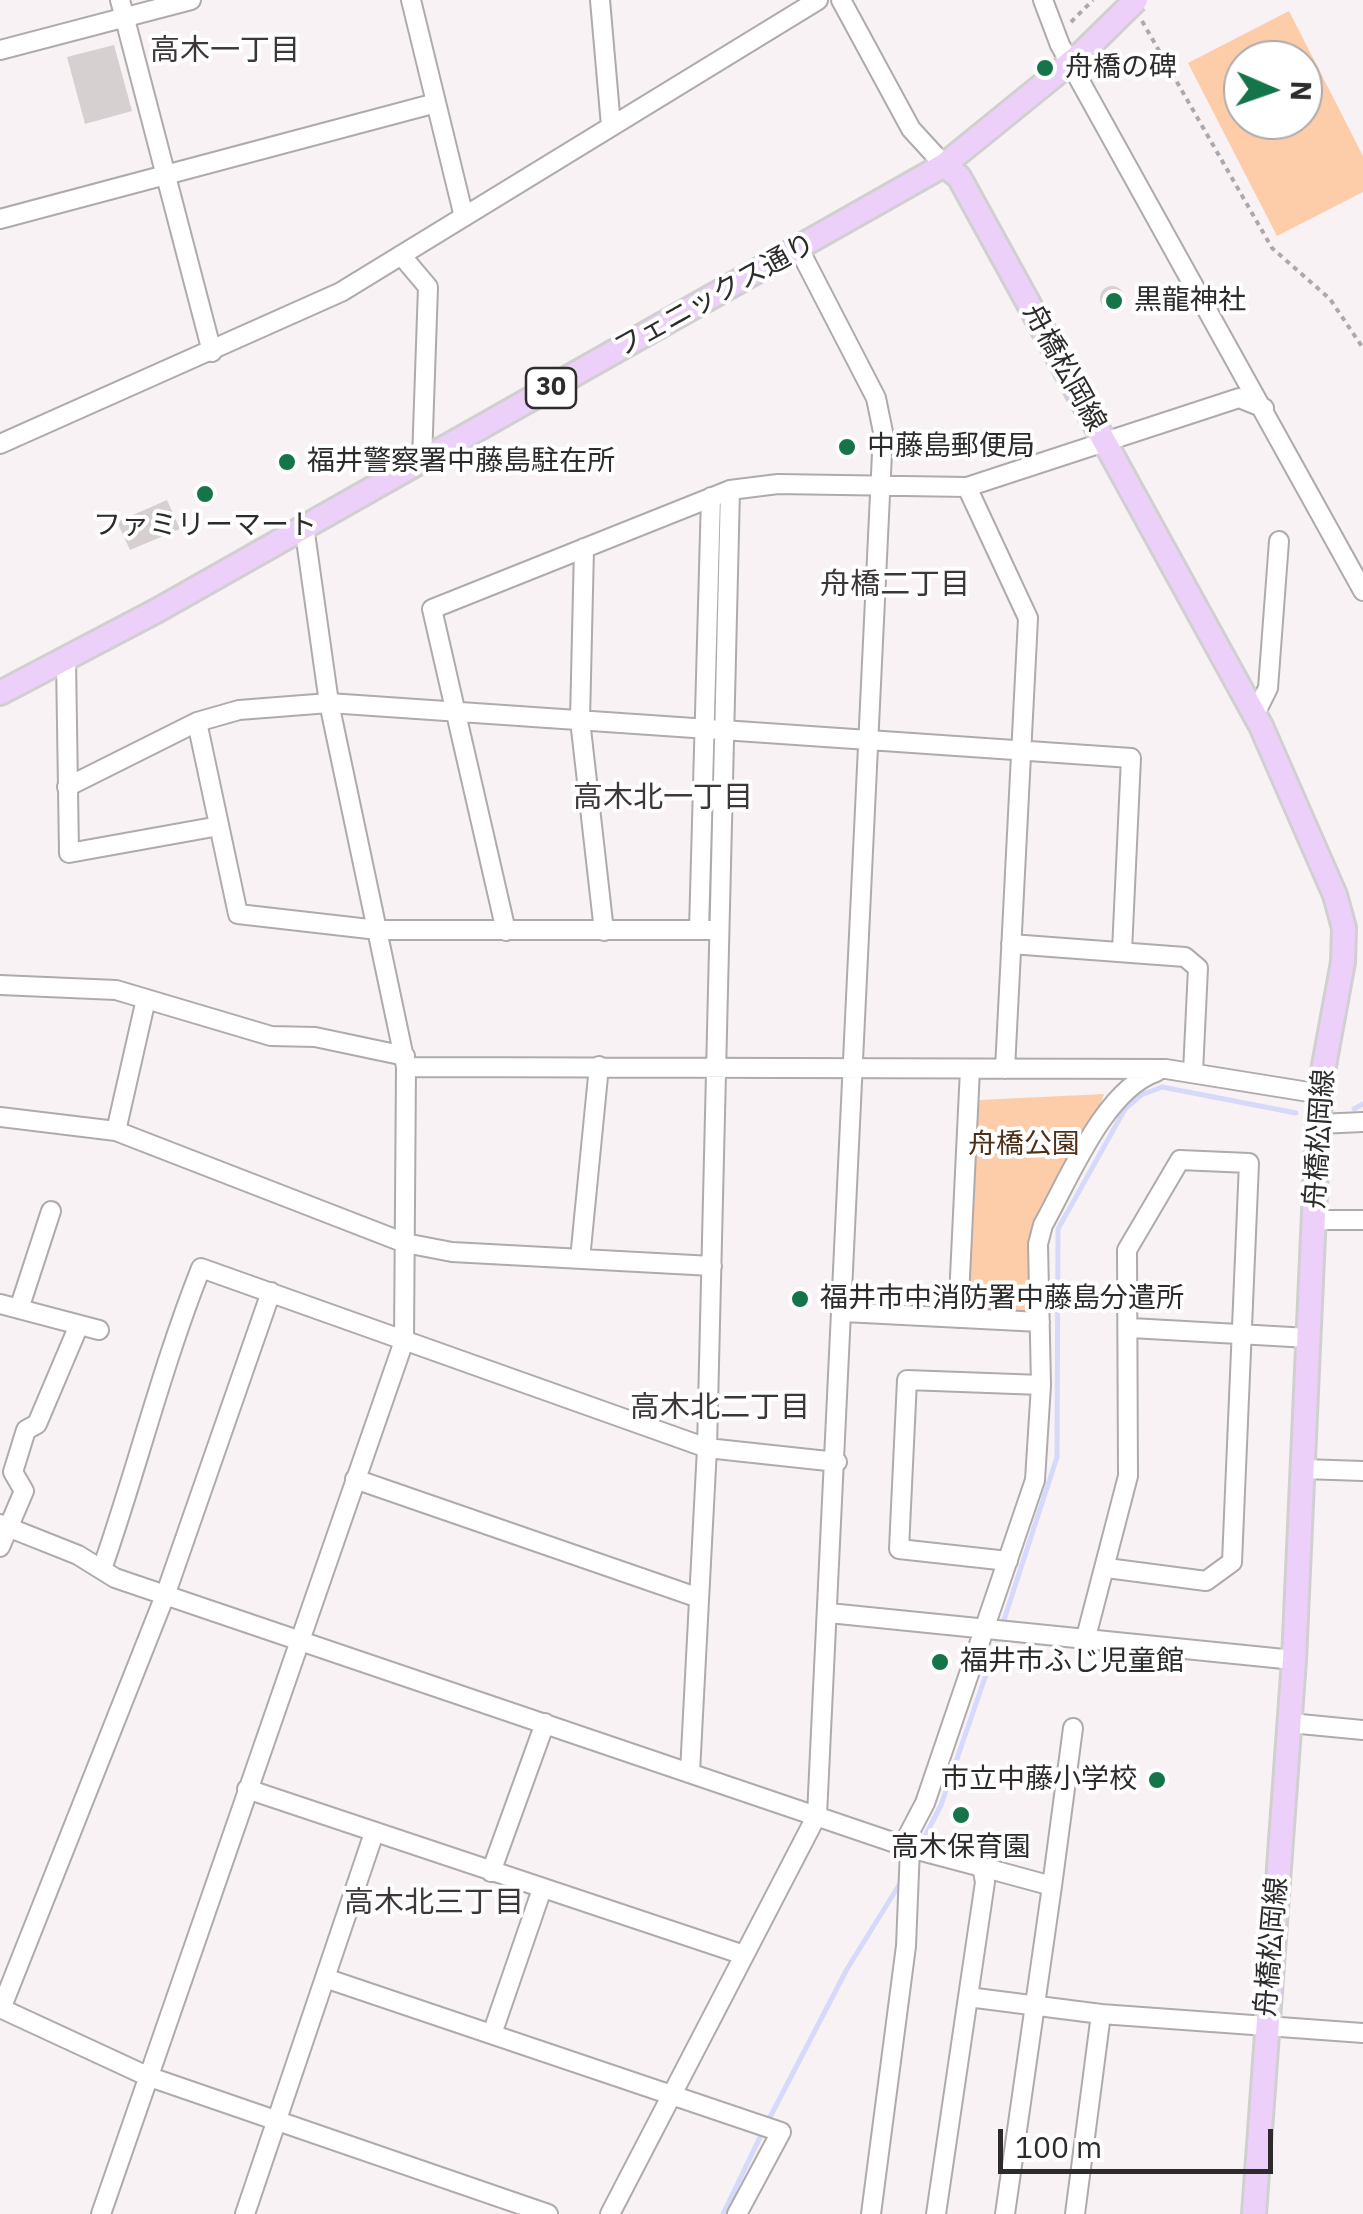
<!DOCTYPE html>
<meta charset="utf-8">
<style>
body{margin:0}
#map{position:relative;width:1363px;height:2214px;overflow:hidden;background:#f8f2f5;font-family:"IBM Plex Sans",sans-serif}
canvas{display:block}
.north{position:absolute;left:1223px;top:40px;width:100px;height:100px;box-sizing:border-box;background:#fff;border:2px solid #abaaab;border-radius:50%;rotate:92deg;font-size:28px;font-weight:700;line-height:40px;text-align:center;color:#2d2b2c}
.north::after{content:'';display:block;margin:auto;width:35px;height:45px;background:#16744a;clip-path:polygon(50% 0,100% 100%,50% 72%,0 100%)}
.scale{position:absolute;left:998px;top:2129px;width:275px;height:45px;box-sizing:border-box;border:5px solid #2d2b2c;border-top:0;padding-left:12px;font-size:30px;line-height:35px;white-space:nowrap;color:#2d2b2c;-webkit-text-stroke:8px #fff;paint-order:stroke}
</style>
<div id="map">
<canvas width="1363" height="2214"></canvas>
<div class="north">N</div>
<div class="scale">100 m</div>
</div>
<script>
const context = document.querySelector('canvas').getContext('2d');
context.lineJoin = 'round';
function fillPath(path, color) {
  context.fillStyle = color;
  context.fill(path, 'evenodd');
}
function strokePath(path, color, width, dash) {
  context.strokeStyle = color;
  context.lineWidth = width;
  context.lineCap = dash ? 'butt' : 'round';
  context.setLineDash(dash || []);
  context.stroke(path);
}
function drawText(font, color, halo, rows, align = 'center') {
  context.font = font + ' "IBM Plex Sans","Noto Sans JP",sans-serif';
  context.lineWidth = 8;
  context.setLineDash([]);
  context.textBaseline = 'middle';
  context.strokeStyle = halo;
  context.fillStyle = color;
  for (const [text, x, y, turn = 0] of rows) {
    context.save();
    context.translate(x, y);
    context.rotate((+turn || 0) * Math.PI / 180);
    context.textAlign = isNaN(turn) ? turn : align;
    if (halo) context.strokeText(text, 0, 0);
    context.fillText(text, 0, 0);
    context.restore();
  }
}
fillPath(new Path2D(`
 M1289,11L1363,156V192L1277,236L1188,63ZM1303,60V120H1243V60Z
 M1104,1094L1093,1125L1040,1219L1028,1312L965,1310L979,1100Z`), '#fdcca9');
strokePath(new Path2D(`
 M1354,1109L1363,1104
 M1002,1626L1057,1457L1058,1229L1125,1109L1141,1095L1162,1087L1296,1113
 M920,1846L941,1805L999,1637
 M768,2121L847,1969L901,1882
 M723,2214L763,2131`), '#d6d9fa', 5);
fillPath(new Path2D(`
 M114,45L132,111L85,124L67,57Z
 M1100 298a12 12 0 1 1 24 0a12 12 0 1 1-24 0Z
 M167,500L180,529L130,550L117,522Z`), '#d6d0d0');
const minor = new Path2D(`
 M120,0L212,352
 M411,0L464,217
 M600,0L611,126
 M841,0L911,129L944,165
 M1043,0L1060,45L1363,591
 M0,50L191,0
 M0,219L436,103
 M401,255L428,287L422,460
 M0,444L341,292L818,0
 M967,487L1239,398L1264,408
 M584,548L580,720L604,931
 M66,660L69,853L219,826
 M1255,714L1268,688L1279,541
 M197,722L238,914L378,930H719
 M67,787L197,722L239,710L329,703L1131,758L1122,951
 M699,930L711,497
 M506,931L432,609L730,490L778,484L967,487L1028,618L1005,1069
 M1011,944L1185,957L1198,968L1193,1072
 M0,985L116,990L271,1036L315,1037L405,1056
 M406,1067L1166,1069L1321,1094
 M0,1117L116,1131L405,1243L452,1252L712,1266
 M1318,1124L1363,1122
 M116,1131L146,999
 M1314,1220H1363
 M580,1259L599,1066
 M0,1304L99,1330
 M19,1309L51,1211
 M844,1312L1040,1322
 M958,1318L970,1069
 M1131,1328L1309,1338
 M1303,1469L1363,1471
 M355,1479L699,1598
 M0,1524L78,1555L115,1578L910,1848L982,1867L985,1882L968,1997L1101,2014L1363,2033
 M0,1547L24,1491L13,1472L26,1430L37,1424L79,1325
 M1008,1561L899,1549L907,1380L1041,1385
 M102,1569C137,1469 162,1366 201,1268L707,1448L837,1462
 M829,1613L1294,1660
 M1086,1637L1128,1476L1127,1250L1180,1160L1249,1163L1232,1562L1206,1581L1107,1568
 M1290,1723L1363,1730
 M690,1772L707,1448L730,490
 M247,1789L744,1955
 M903,1845L925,1803L1035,1480L1041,1385L1038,1244L1043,1225C1069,1179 1104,1090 1156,1072
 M982,1867L1052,1886L1005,2214
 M491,1872L545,1723
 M1052,1886L1073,1728
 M325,1978L781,2132L737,2214
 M0,2008L147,2076L548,2214
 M1,2009L166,1593L271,1292
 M492,2034L542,1889
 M101,2214L404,1341L406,1067L329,703L304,526
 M245,2214L374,1833
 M610,2214L817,1815L883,432L876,398L799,249
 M871,2214L906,1946L910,1848
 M936,2214L968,1997
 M1075,2214L1101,2014`);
const major = new Path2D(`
 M944,165L959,177L1261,726L1335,895L1344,928L1343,962L1323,1071L1318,1124L1294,1660L1254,2214
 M0,693L158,610L944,165L1082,53`);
strokePath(minor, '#afaaac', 22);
strokePath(major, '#d1d0d1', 28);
strokePath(new Path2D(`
 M1142,21L1272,248L1330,299L1363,348
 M1071,22L1093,0`), '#ada8ab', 4, [5, 5]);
strokePath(minor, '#fff', 18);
strokePath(major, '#edd0fa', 22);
const majorBridge = new Path2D(`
 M1082,53L1136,0`);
strokePath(majorBridge, '#d1d0d1', 28, []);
strokePath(majorBridge, '#edd0fa', 22);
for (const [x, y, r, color] of [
 [1045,68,10,"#16744a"],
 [1114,301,10,"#16744a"],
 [847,447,10,"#16744a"],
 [287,462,10,"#16744a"],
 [205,494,10,"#16744a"],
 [800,1299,10,"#16744a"],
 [940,1662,10,"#16744a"],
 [1157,1780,10,"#16744a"],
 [961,1815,10,"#16744a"]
]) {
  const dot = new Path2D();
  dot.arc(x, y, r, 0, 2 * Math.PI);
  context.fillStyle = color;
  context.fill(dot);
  strokePath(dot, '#fff', 4);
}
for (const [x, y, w] of [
 [551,388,50]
]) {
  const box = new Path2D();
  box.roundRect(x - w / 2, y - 20, w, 40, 8);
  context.fillStyle = '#fff';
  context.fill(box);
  strokePath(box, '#2d2b2c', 2.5);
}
drawText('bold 25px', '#2d2b2c', null, [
 ["30",551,388]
]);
drawText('28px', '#2d2b2c', '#fff', [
 ["舟橋の碑",1065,68],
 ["黒龍神社",1134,301],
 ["中藤島郵便局",867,447],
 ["福井警察署中藤島駐在所",307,462],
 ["ファミリーマート",205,526,"center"],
 ["福井市中消防署中藤島分遣所",820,1299],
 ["福井市ふじ児童館",960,1662],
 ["市立中藤小学校",1137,1780,"right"],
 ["高木保育園",961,1848,"center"]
], 'left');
drawText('28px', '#2d2b2c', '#fff', [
 ["フェニックス通り",715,296,-29],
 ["舟橋松岡線",1064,368,61],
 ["舟橋松岡線",1320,1139,-86],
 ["舟橋松岡線",1272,1947,-85]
]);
drawText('28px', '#4e2f18', '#fff', [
 ["舟橋公園",1024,1145]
]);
drawText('30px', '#3c3739', '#fff', [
 ["高木一丁目",225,51],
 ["舟橋二丁目",895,585],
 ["高木北一丁目",663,798],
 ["高木北二丁目",720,1408],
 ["高木北三丁目",434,1903]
]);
</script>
